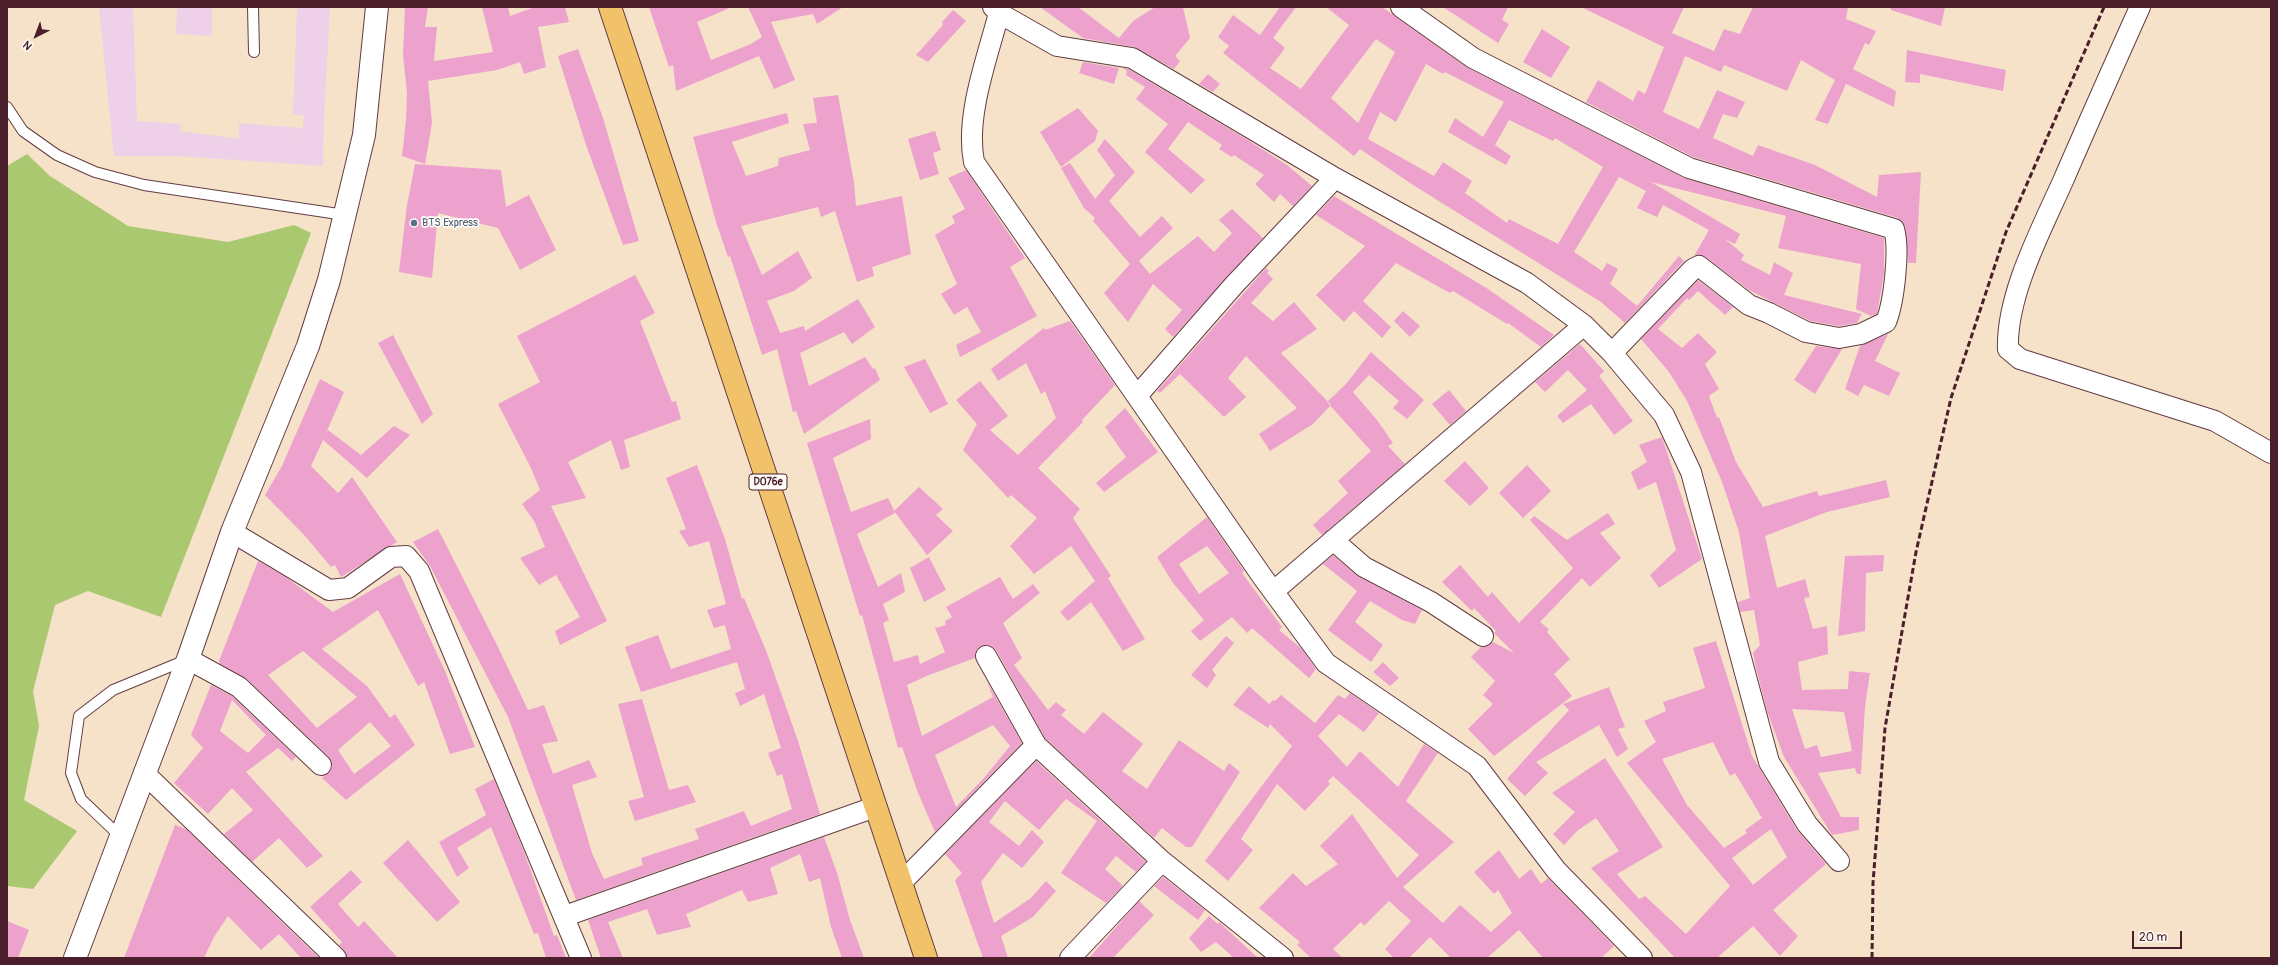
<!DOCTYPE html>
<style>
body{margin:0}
#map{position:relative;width:2278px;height:965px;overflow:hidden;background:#f5e2c9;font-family:Pangolin,sans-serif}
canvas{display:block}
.frame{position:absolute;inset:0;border:8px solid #4a1f2b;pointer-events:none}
.north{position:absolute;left:16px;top:16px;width:40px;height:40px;-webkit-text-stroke:3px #fdfcf7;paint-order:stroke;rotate:222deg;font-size:11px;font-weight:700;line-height:16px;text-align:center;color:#4a1f2b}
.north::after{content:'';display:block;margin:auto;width:14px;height:18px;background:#4a1f2b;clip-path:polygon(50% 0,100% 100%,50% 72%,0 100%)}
.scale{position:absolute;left:2132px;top:931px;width:50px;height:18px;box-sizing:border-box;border:2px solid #4a1f2b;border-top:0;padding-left:5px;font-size:12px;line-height:14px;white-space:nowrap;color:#4a1f2b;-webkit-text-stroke:3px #fdfcf7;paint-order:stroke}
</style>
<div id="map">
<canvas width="2278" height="965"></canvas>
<div class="frame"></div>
<div class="north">N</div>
<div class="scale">20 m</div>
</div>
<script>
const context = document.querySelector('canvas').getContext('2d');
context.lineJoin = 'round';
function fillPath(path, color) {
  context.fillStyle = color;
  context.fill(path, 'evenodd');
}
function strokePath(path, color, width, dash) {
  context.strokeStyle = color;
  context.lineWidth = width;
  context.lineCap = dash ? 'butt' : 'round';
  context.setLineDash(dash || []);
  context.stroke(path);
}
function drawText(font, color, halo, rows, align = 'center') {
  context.font = font + ' Pangolin,sans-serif';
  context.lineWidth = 3.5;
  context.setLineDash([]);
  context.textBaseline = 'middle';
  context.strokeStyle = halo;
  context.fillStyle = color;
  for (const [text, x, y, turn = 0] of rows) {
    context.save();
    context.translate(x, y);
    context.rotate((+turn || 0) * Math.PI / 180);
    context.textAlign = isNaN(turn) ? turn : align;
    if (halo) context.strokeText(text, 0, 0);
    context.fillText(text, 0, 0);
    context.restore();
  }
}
fillPath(new Path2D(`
 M99,7H133L137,121L181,124L180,131L239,139V123L302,128V138L304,116L293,114L297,7H330L324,117L323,166L178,156H114Z
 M177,7H212V36L176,34Z`), '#eed0e8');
fillPath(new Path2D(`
 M27,154L50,176L128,226L228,242L294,225L311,233L161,617L88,591L55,605L33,691L39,726L24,800L77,831L33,889L7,886V166Z`), '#a9c86f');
fillPath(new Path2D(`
 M405,7H428L425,27H437L434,61L493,52L482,7H508L510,16L535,7H565L569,22L538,27L546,67L524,74L520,62L497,70L428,81L432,123L425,164L402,156L406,120L407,93L403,55Z
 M649,7H732L697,22L711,60L751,44L762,37L748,7H843L817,24L813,14L771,22L795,80L774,89L759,56L676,91L673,65L669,67Z
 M1040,7H1078L1119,38L1133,21L1155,7H1183L1190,38L1175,56L1180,61L1174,69L1134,47L1083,38Z
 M1280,7H1296L1273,38L1285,48L1270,68L1301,89L1349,25L1326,7H1382L1468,68L1684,178L1884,238V274L1877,314L1871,316L1856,309L1861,264L1778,248L1786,216L1651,182L1740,234L1735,244L1725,239L1744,255L1741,260L1770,275L1774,262L1793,273L1784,295L1862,314L1857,323L1839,326L1810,321L1749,290L1706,257L1700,255L1694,256L1709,230L1663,205L1657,217L1637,208L1646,191L1619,177L1574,252L1602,271L1607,263L1618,269L1610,284L1637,306L1679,256L1684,261L1625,323L1601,302L1413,185L1360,149L1354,156L1223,53L1229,46L1218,37L1233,15L1260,35ZM1376,39L1395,52L1358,123L1331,98ZM1426,64L1443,74L1445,72L1504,102L1483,137L1455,118L1448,132L1506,165L1511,156L1495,145L1509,120L1553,141L1555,138L1603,167L1558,244L1509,219L1507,223L1465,193L1472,181L1443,162L1434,176L1368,139L1380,112L1396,122Z
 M1443,7H1508L1502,20L1509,24L1498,43Z
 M1581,7H1684L1672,33L1714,51L1724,29L1740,34L1753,7H1848L1846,19L1876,31L1869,45L1865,43L1853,69L1896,91L1894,107L1846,84L1828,124L1815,120L1835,80L1801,60L1787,91L1724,65L1721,72L1685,56L1663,112L1699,129L1717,90L1745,102L1737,118L1723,114L1713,138L1753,156L1758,145L1815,165L1877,197L1879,175L1921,172L1916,263H1908L1905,227L1898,218L1693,157L1586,102L1598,80L1633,101L1638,90L1645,94L1664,47Z
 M1891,7H1945L1941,26L1891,10Z
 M953,10L966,21L928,62L916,55L943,25L942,22Z
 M1542,29L1570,47L1551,78L1523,62Z
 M578,49L603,118L639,241L623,245L586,145L558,56Z
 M1907,50L2006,70L2003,91L1920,74V83L1905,82Z
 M1083,62L1119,68L1114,84L1079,73Z
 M1123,68L1128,69L1246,139L1287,165L1312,186L1293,206L1280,194L1274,202L1255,184L1264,175L1234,155L1232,157L1219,149L1222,145L1188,122L1168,149L1205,180L1191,194L1145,152L1168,124L1136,99L1145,87L1126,75L1127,71Z
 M1208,74L1220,84L1213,92L1199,84Z
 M838,95L854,182L856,206L902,196L911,254L872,267L874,276L857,282L835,211L821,217L818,207L741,226L762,275L798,251L812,278L794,291L767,301L780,333L804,326L805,331L858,299L875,327L852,344L844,332L800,353L809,386L865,357L873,369L875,368L880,380L804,434L796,411L793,412L777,349L762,355L730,256L728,257L716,222L693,137L787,113L789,123L732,142L746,176L778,166L779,158L810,150L803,124L817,123L813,98Z
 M1078,108L1098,131L1095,141L1061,167L1040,132Z
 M935,131L941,150L933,153L939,174L920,180L908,139Z
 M1105,139L1135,172L1109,201L1140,237L1162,216L1173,228L1139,261L1150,274L1198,236L1214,252L1232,233L1219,220L1232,209L1263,238L1173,337L1165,329L1182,310L1153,284L1128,322L1104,293L1130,264L1093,221L1095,218L1084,208L1061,168L1070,163L1095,199L1115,175L1097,150Z
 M415,164L501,170L506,207L529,195L556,250L520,270L498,228L438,213L432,278L399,272L407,205Z
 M966,170L1025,258L1010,267L1037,316L960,357L956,345L981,332L967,307L954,315L941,294L957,284L935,235L955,223L952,216L965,209L948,178Z
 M1334,196L1488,289L1554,335L1541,347L1508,323L1507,324L1453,291L1450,293L1396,263L1363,301L1391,327L1382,338L1354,311L1344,322L1316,295L1365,246L1316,215Z
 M1266,268L1269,271L1267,273L1273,279L1251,303L1273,321L1294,302L1317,329L1281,353L1331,405L1313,424L1270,451L1259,434L1297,408L1246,356L1228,378L1246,397L1224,417L1180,374L1160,393L1157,391Z
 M635,275L655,313L640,321L672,402L676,401L681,419L624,440L630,467L621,470L611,440L568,462L586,498L551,506L607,621L560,645L555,631L580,617L556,575L539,585L520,558L545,547L534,521L522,504L540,490L531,468L498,404L540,382L517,336Z
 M1698,280L1733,307L1725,315L1698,291L1689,300L1687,298L1658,329L1682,348L1698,333L1717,352L1705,364L1719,389L1709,396L1717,418L1719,417L1736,462L1763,507L1817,491L1819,496L1886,480L1890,497L1827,512L1765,536L1777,588L1805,579L1810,597L1804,598L1813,629L1827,626L1828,654L1798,662L1802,690L1848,689L1849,671L1870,673L1865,706L1861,774H1857L1855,768L1818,773L1841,817H1859V830L1832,835L1784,757L1767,711L1756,668L1753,653L1760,645L1754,610L1740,612L1738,602L1750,598L1739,532L1722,482L1687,401L1669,372L1641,339ZM1792,709L1844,712L1852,751L1821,757L1817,745L1805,749Z
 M1403,311L1420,326L1410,337L1394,321Z
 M1070,321L1115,385L1082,420L1083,422L1038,468L1080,509L1073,518L1111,576L1108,578L1145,639L1123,651L1091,602L1068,621L1060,612L1095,581L1071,546L1034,574L1010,546L1037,518L1011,495L1008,498L963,450L977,424L956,400L980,381L1008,416L990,430L1018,455L1056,418L1045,391L1041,394L1026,363L998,381L991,369L1044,328L1045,330Z
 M1888,334L1875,361L1900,373L1889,396L1864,385L1858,396L1845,389L1860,346Z
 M393,335L433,414L422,424L378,343Z
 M1580,344L1604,371L1599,376L1633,421L1614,435L1591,404L1563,423L1557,416L1587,390L1568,370L1545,392L1535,382Z
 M1816,346L1842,349L1815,394L1794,380Z
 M1371,352L1424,400L1407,419L1393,408L1399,401L1369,375L1353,392L1377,420L1393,443L1388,446L1405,464L1322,535L1313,525L1348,493L1338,481L1371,451L1327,402L1346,384Z
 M925,359L948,404L930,413L904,367Z
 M320,379L344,392L326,433L328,430L361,455L394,426L410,435L367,478L323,440L311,466L338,493L352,477L397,542L341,577L335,565L331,567L306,537L265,495L282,466Z
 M1449,390L1466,411L1450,425L1432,404Z
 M1125,408L1158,452L1104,492L1096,483L1126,457L1105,427Z
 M870,419L871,439L833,458L851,512L888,498L895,513L857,534L878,587L901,573L905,592L883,604L889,620L883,623L894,662L918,655L920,664L945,652L935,628L946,625L945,621L952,617L946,607L1000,577L1013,599L1033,584L1040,593L1003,623L1022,658L1014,665L1048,710L1056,702L1066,710L1061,715L1084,734L1103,712L1143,744L1122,771L1147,789L1179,740L1224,771L1229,763L1240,772L1192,847H1186L1162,828L1154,838L1045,738L996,650L987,645L976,650L975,658L929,675L907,685L922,736L993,697L987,682L1022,743L935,832L918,793L902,747L898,748L862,615L860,616L807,443ZM993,725L1010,746L984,778L956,807L935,755Z
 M1662,437L1702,559L1659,588L1650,575L1676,550L1656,482L1638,490L1631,472L1647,462L1639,445Z
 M1465,461L1489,488L1470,506L1444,481Z
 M697,465L725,539L742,599L744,598L767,653L798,741L820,814L576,900L508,717L430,566L413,542L438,529L496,643L528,710L544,705L558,741L542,744L553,774L589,760L597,777L572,785L592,853L604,879L643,865L641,858L699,839L695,829L744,811L751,826L792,809L782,774L777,776L768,753L781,748L764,694L740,706L735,693L745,689L737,662L641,692L625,647L658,635L671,669L731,649L725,625L714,628L707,610L726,604L709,541L689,547L679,531L686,529L666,478Z
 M1527,465L1551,491L1523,518L1499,493Z
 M919,487L943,509L936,515L953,531L927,555L894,511Z
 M1608,513L1615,524L1600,533L1621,558L1590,587L1582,578L1540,622L1549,629L1547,632L1570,659L1554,674L1572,696L1494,756L1468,729L1493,704L1483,695L1495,681L1471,657L1481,647L1488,646L1493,642L1514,653L1494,633L1496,631L1474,608L1472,611L1442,582L1460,565L1488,597L1492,592L1519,623L1573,568L1530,520L1534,516L1567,540Z
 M1207,517L1244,571L1242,573L1282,627L1279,630L1302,649L1316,669L1309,678L1252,628L1247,633L1232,617L1200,641L1191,631L1204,620L1173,583L1157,557ZM1207,546L1229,573L1199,594L1179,564Z
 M1333,555L1359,577L1422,610L1415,624L1402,620L1370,601L1355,622L1383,645L1371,662L1328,630L1357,591L1323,564Z
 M1884,555L1883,571L1866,573L1865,631L1838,636L1845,556Z
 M929,557L946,590L924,602L910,568Z
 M258,561L287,578L333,612L400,574L445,671L475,747L450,754L424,682L418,686L378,610L322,649L367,686L390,718L395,714L415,745L346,800L322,778L332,768V762L329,757L247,679L220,664L219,661ZM303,651L357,697L317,728L268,675ZM370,722L391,746L354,774L338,750Z
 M1226,636L1234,643L1212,670L1216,675L1207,688L1191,675Z
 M1716,641L1752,756L1797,830L1826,864L1773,910L1798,936L1780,956L1753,926L1717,958H1675L1591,868L1619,851L1596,818L1577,831L1564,845L1553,834L1575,812L1552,793L1605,758L1663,847L1617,874L1639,899L1645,896L1686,934L1730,886L1627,763L1656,742L1644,721L1666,711L1663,702L1705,688L1693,648ZM1713,742L1730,776L1735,773L1762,818L1745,830L1747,833L1724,848L1687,805L1662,759ZM1771,829L1787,857L1753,885L1732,858Z
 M1383,662L1399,678L1390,686L1373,672Z
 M211,685L232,696L296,757L292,761L278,748L246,772L323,856L307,868L279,838L252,862L224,834L253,810L232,788L208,814L174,783L203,748L191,735ZM232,700L266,735L248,753L220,731Z
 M1249,686L1269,704L1273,700L1275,701L1281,695L1315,723L1338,695L1345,699L1350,693L1379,713L1364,732L1339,714L1318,736L1347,767L1360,751L1398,787L1424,744L1438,753L1406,801L1454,842L1403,887L1443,923L1460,905L1491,932L1512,913L1498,890L1494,894L1474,872L1499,850L1519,879L1531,869L1541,884L1548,878L1614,946L1601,958H1543L1519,930L1487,958H1451L1430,937L1409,958H1394L1385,949L1411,921L1389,901L1364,926L1361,922L1333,949L1343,958H1311L1297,945L1300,942L1259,908L1293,873L1306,886L1338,864L1320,846L1352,814L1397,878L1419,855L1333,776L1328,781L1330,784L1305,811L1277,784L1241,839L1253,850L1228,881L1205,861L1292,746L1270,724L1268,728L1233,705Z
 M1609,687L1625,727L1618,729L1628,749L1617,757L1599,725L1536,762L1548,773L1525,796L1507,779L1569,710L1563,704Z
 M642,699L669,790L688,785L696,802L635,821L628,801L644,797L618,704Z
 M1036,761L1146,862L1136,872L1116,856L1105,869L1123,886L1106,903L1061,873L1097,821L1066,799L1039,830L1005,801L989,822L1019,846L1032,830L1044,842L1022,868L1003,853L981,882L994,923L1031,898L1046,881L1056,891L1033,917L1001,936L1008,958H983L955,880L962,873L945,854Z
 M494,779L524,852L554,936L557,935L566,958H546L538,933L534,934L491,827L457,848L469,868L457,877L439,842L486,815L475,789Z
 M175,825L186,829L319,958H301L279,934L261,950L228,916L214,937L204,958H124Z
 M824,837L837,873L850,920L864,958H842L831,927L820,878L809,882L800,854L770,868L778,894L748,902L742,890L686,914L691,927L657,935L647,909L608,922L623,958H601L588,920Z
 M408,840L460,902L437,922L383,863Z
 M351,870L362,882L338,904L358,927L364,921L398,958H347L344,950L339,945L342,942L310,907Z
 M1163,877L1205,910L1198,920L1154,886Z
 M1139,901L1154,915L1113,958H1089Z
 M1209,916L1218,924L1219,922L1258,958H1234L1216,942L1201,952L1189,938Z
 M7,921L29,930L18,958H7Z`), '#eda2ce');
const service = new Path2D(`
 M253,7L254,52
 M7,107L23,131L57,155L95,172L144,185L345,215
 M121,837L81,799L71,773L79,716L113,690L186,660`);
const minor = new Path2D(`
 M993,7L999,13L1057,46L1132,58L1335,178L1527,283L1584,325L1612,353L1664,415L1691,472L1769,762L1807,824L1839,861
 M1401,7L1473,58L1689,168L1894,229C1900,250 1894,302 1886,322L1861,334L1839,338L1806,332L1769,313L1749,305L1699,266L1693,269L1612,353
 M2140,7C2114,65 2088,123 2063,181C2041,230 2006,296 2008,349L2020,359L2215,421L2271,453
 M999,13C987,59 965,116 974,162L1264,579L1326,663L1477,766L1556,870L1642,958
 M1137,396L1234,285L1335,178
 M232,532L329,590L348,588L391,557L406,556L419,571L581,958
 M1333,540L1364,567L1431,602L1483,636
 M1274,591L1584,325
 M986,656L1036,745L1162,861L1283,958
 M188,659L239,687L321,765
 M144,773L336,958
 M901,883L1036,745
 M565,916L875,807
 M1070,958L1162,861`);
const tertiary = new Path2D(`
 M75,958L188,659L232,532L308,346L329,280L364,135L377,7`);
const primary = new Path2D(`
 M610,7L926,958`);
strokePath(service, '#643c43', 12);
strokePath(minor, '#643c43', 22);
strokePath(tertiary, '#643c43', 24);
strokePath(primary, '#643c43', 24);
strokePath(service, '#fff', 10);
strokePath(minor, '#fff', 20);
strokePath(tertiary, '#fff', 22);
strokePath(primary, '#f2c26a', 22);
strokePath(new Path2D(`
 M1872,958L1873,883L1885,728L1916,552L1951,398L2006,232L2104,7`), '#4a1f2b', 3, [6, 3]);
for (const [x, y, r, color] of [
 [414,223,4,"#5c6f8a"]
]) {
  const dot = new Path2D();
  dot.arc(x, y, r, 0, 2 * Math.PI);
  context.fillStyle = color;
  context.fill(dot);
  strokePath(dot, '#fdfcf7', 1.5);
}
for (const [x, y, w] of [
 [768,482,38]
]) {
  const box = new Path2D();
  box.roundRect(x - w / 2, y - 8, w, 16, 3);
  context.fillStyle = '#fdfcf7';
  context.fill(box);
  strokePath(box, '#4a1f2b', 1);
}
drawText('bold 10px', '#4a1f2b', null, [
 ["D076e",768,482]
]);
drawText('11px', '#4e5e75', '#fdfcf7', [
 ["BTS Express",422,223]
], 'left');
</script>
